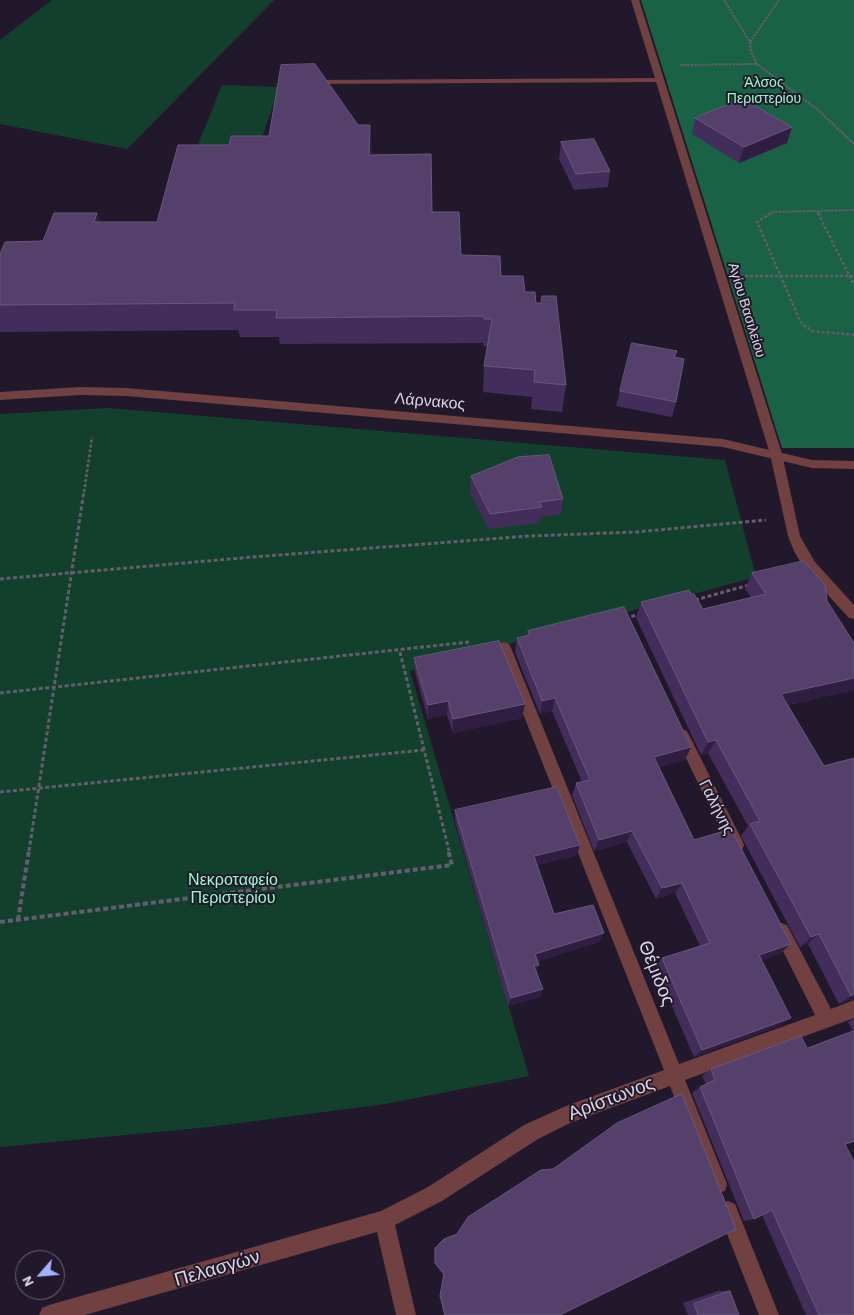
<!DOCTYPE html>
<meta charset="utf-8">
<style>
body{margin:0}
#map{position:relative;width:854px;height:1315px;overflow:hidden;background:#21192b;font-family:Barlow,sans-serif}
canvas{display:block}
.north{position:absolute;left:15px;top:1250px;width:50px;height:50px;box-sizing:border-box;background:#21192b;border:1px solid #6b6575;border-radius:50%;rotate:243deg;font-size:14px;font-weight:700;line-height:20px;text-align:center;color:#dbd6e3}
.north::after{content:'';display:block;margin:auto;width:18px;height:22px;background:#a5b1fc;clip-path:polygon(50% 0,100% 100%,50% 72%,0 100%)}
</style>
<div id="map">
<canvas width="854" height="1315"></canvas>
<div class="north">N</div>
</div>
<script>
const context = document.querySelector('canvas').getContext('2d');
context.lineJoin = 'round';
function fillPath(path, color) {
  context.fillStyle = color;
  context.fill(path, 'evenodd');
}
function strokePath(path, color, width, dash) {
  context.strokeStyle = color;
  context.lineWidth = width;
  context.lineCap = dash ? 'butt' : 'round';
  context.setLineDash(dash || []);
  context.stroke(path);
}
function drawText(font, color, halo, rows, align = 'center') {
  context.font = font + ' Barlow,sans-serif';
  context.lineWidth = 4;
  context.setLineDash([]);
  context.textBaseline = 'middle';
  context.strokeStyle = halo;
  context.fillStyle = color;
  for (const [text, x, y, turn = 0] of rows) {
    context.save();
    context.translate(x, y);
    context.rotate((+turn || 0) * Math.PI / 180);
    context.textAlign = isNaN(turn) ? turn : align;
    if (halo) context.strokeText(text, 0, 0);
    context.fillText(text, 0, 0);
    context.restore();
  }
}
fillPath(new Path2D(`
 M52,0H274L127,149L0,124V40Z
 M222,85L279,87L259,147L198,145Z
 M108,408L725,460L756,577L410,671L529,1076L385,1104L209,1127L0,1147V414Z`), '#13402d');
fillPath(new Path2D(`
 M641,0H854V448H782Z`), '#196245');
strokePath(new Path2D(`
 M724,0L750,42L751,51L757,64L818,110L854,144
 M750,42L779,0
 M680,65L757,64
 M817,211L819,215
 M769,215L773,212L854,210`), '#645d6d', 2, [2.5, 1]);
strokePath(new Path2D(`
 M771,213L757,222L801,323L812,331L854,335
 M818,213L854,285
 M745,276H854
 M84,492L92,437`), '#645d6d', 2.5, [3, 2]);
strokePath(new Path2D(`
 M0,579L253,557L529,536L636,532L766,520
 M695,600L749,585
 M625,618L641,614
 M400,652L449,851
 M0,693L469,642
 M0,792L424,750
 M29,851L84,491`), '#645d6d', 3, [4, 2.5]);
strokePath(new Path2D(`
 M18,920L29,850
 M0,922L452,865L448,850`), '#645d6d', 4, [5, 3]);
fillPath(new Path2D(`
 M659,78H662V82L309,84L305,82L309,80Z`), '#704140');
fillPath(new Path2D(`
 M80,387L126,388L723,439L812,460L854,461V469L812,468L723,447L126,396L80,395L0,400V392Z
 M504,642L509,644L511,648L679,1064L815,1015L773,931L775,925L781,923L787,925L831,1009L854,1000V1018L685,1080L727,1184L725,1191L718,1193L711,1191L670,1086L570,1123L538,1139L442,1201L395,1225L416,1315H396L377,1232L85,1315H39L42,1308L49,1305L381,1211L428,1187L524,1125L566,1106L664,1070L497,648L499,644Z
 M682,729L687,731L742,840L744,845L742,850L736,852L730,850L675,735L677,731Z
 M728,1201L735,1204L779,1315H759L718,1211L721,1204Z`), '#704140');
fillPath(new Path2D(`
 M631,0H639L782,454L800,536L815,562L854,605V619L849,618L805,570L794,551L788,536L770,454Z`), '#704140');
fillPath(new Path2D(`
 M695,118L787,143L739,163L692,134Z
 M358,125H370L372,155L432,212L461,255L501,276L525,292L536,303L566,385L562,412L531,409L532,397L483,392L484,366L487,346H483V343L280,344L279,337H240L238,330L0,332V254L43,241L97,213L100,222H157L229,145Z
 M561,142L610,171L608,187L574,190L559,159Z
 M677,351L675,357L676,402L672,417L616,406L620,391Z
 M471,476L563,499L561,514L540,517V523L488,529L470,492Z
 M752,573L827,601L854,643V690L788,705L824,766L854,758V999L853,998L839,1004L808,944L800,947L741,836L748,826L708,753L701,755L636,618L641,602L691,594L703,609L751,597L745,589Z
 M528,631L691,747L685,760L659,767L694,840L781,953L762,960L781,1025L694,1057L655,967L662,958L700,946L675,893L656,899L627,842L594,851L572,795L576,783L582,782L552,711L540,714L515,652L517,638L527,635Z
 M414,658L525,704L522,718L453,733L447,715L428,719L415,672Z
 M455,810L577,855L537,865L554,914L599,942L538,961L536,972L540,997L508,1006L455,821Z
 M854,1018V1142L845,1145L854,1315H806L762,1215L754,1219L744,1221L692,1093L700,1087L706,1084L702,1076L711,1069L807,1048L853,1031L848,1022Z
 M434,1250L560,1315H444L440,1296L443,1274L435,1264Z
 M718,1291H730L739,1315H688L683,1303Z`), '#432e5b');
fillPath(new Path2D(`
 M370,125L372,151L371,181L369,155Z
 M792,127L787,143L739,163L744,147Z
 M97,213L105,240L94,222Z
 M854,678V690L773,708L781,694Z
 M555,698L552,711L540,714L542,701Z
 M448,701L447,715L428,719V705Z
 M525,704L522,718L453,733V719Z
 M716,740L708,753L701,755L708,742Z
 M691,747L685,760L649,770L654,757Z
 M632,831L627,842L594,851L599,840Z
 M580,845L577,855L531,866L534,856Z
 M682,883L675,893L656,899L662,888Z
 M604,933L599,942L533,963L535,954Z
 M819,934L808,944L800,947L811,937Z
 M791,944L781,953L750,964L759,955Z
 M539,965L536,973L534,966Z
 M543,989L540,997L508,1006L511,998Z
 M854,994V998L839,1004Z
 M791,1018L781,1025L694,1057L702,1050Z`), '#2f1e42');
const building = new Path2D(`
 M315,64L358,125H370L369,155L431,154L432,212H459L461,255L500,256L501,276H523L525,292H535L536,303H541L542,296H556L566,385L534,382L535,370L484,366L492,319H484V316L276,318L277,310H234L235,303L0,305V254L5,242L43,241L54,213H97L94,222H157L178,145H229L231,136H269L281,65Z
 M743,99L792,127L744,147L695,118Z
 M594,139L610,171L576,174L561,142Z
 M632,343L677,351L674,357L684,359L676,402L620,391Z
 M549,455L563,499L539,502L542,507L490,514L471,476L518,457Z
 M804,561L825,585L827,601L854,643V678L781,694L824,766L854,758V994L851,996L819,934L811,937L750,824L760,821L716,740L708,742L641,602L689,590L691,594H694L703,609L766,594L752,573Z
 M624,607L691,747L654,757L694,840L731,829L791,944L759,955L791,1018L702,1050L662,958L710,943L682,883L662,888L632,831L599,840L576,783L590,780L555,698L542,701L517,638L530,635L528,631Z
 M499,641L525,704L453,719L448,701L428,705L414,658Z
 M557,787L580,845L534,856L554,914L593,905L604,933L535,954L539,965L534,966L543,989L511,998L455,810Z
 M854,1031V1141L845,1144L854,1162V1315H819L772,1210L754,1219L700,1087L715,1080L711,1069L801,1036L807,1048Z
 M682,1094L736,1229L560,1315H445L440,1296L444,1274L435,1263V1248L444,1239L457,1234L468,1217L541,1170L553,1169L617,1123Z
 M730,1291L739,1315H698L694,1304Z`);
fillPath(building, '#54406a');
strokePath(building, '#69577d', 1);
drawText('14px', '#96faca', '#21192b', [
 ["Άλσος",764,82],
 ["Περιστερίου",764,98]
]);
drawText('14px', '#dbd6e3', '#21192b', [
 ["Αγίου Βασιλείου",747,310,73]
]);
drawText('16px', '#dbd6e3', '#21192b', [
 ["Λάρνακος",430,401,5],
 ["Γαλήνης",717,807,63]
]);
drawText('16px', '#96faca', '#21192b', [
 ["Νεκροταφείο",233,880],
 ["Περιστερίου",233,898]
]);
drawText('19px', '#dbd6e3', '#21192b', [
 ["Θέμιδος",657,973,68],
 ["Αρίστωνος",611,1098,-21],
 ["Πελασγών",217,1268,-16]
]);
</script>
